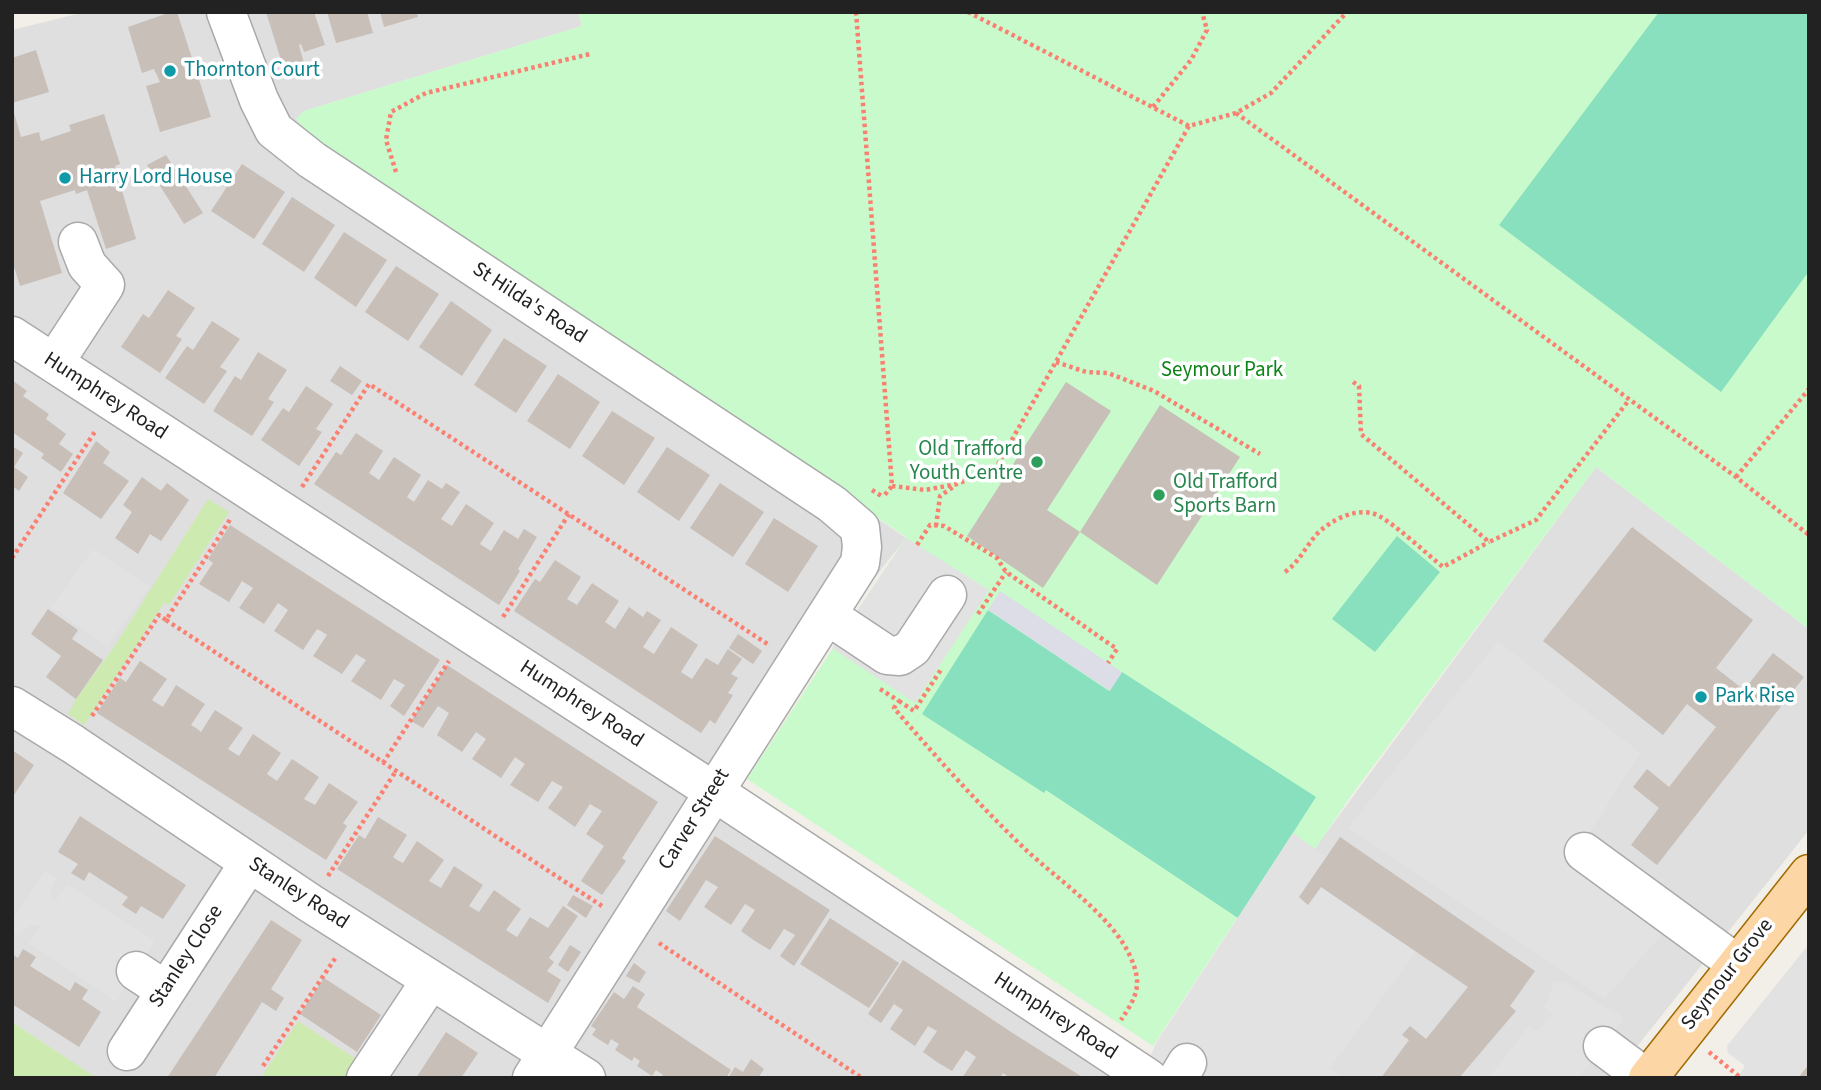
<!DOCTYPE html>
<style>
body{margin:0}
#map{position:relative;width:1821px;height:1090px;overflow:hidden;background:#f2efe9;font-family:"Source Sans 3",sans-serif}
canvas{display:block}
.frame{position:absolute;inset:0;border:14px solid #222;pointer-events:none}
</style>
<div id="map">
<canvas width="1821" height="1090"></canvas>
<div class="frame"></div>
</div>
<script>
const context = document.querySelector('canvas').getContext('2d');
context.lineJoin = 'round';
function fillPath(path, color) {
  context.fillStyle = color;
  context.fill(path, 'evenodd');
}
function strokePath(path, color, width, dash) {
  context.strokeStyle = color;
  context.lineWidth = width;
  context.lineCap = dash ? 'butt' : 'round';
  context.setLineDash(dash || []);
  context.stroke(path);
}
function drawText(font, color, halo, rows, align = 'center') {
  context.font = font + ' "Source Sans 3",sans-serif';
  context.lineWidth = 7;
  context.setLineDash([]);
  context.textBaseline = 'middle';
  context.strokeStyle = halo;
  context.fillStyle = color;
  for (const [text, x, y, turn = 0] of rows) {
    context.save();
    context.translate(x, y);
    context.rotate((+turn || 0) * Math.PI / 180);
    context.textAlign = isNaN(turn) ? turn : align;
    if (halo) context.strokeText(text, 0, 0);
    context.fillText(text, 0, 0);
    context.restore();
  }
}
fillPath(new Path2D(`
 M85,12H578L582,26L304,111L296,119L906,538L706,792L1113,1078H12V30Z
 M1596,467L1809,629V830L1612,1078H1184L1151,1055L1293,833L1315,848Z`), '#e0dfdf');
fillPath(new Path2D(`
 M208,499L229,512L169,605L164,603L84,725L68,714L76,699L112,650Z
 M298,1021L362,1063L352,1078L262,1076Z
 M12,1022L97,1078H12Z`), '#cdebb0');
fillPath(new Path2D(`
 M578,12H1809V629L1596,467L1350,797L1315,849L1292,834L1153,1046L747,779L906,537L309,134L296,119L304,111L582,26Z`), '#c8facc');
fillPath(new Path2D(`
 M1659,12H1809V271L1721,392L1499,225Z
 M1397,536L1440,572L1375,652L1332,619Z
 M988,610L1109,691L1122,672L1316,797L1238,918L1046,790L1044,793L922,714Z`), '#88e0be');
fillPath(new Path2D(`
 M906,538L989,590L915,703L832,648Z
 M93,549L150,587L107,646L51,607Z
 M1498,641L1640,753L1587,837L1686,907L1605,999L1348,828Z
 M1293,833L1326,857L1300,898L1308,905L1321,887L1416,952L1330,1068L1343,1078H1184L1151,1055L1156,1043Z
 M44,871L57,878L50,891L55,901L67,884L155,941L116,1002L29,944L41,925H32L18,935L12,931V921Z
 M1809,944V1064L1798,1078H1737L1745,1066L1728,1053L1727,1046Z
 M1553,982H1564L1624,1018L1579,1078H1488L1530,1025L1537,1031L1552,1014L1544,1007L1549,999Z`), '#e2e2e2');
fillPath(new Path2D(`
 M1000,591L1122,672L1110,691L988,610Z`), '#dddde8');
fillPath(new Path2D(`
 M171,12H177L192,58L181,61L186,73L196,70L211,117L160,132L146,86L160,82L154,69L142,73L128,27Z
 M266,12H314L325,45L304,52L301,44L299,45L306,71L286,76Z
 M327,12H367L373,33L336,43Z
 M380,12H417L418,17L384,27Z
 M36,50L49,92L12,103V58Z
 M12,106L21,137L39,132L41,141L71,131L69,125L104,114L120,164L115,166L136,239L106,249L87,190L76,194L75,190L40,201L62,273L20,286L12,260Z
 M166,155L203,213L184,224L147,165Z
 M242,164L285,192L254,239L211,211Z
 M292,197L335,225L304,272L262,244Z
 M344,232L387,260L356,307L314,278Z
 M396,266L439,294L408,341L365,312Z
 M168,290L195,308L176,336L182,339L160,373L121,347L143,314L149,318Z
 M451,301L492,330L462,376L419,347Z
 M212,321L240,339L220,367L227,371L204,404L165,378L187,346L193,350Z
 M504,338L547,366L516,413L474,385Z
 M258,352L287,370L268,399L274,402L252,436L213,411L235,376L241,380Z
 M340,366L362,381L352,395L330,381Z
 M558,374L600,402L570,449L527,421Z
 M12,380L27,391L23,396L49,414L46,419L66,434L59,444L73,454L61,472L41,458L44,454L12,432Z
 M1066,382L1111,411L1047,510L1080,532L1043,588L967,536Z
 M306,386L333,404L316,429L322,432L299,466L261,440L283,408L289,412Z
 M1160,405L1240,457L1157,585L1080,532Z
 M612,411L655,438L624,485L582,456Z
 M356,433L383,451L369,473L379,480L394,457L421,475L407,497L414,502L428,480L442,489L446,483L460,492L441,519L452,526L466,504L494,523L480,544L491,551L504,530L518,539L524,529L537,537L518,569L520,571L499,605L314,484L336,452L341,455Z
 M96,441L110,452L103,463L129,481L101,519L63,493Z
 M12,446L23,453L14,467L28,477L19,491L12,486Z
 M667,447L710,475L679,521L637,492Z
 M142,477L161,491L167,483L189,500L161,541L150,534L138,554L115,538L132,512L123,505Z
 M720,483L764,512L733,557L690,528Z
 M774,518L818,546L788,592L745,564Z
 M230,525L440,660L404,716L390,706L405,685L394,679L381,700L351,681L366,660L356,654L342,674L313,656L327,635L321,631L317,629L303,650L274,631L288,610L278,603L264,624L239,608L253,588L242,581L229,602L199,584L213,563L208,559Z
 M1632,527L1753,620L1716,668L1744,690L1773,653L1804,677L1657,865L1631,845L1659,808L1633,787L1647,769L1669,787L1716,727L1687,704L1663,735L1543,641Z
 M555,560L581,577L567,599L577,605L592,583L619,601L605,622L615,629L629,607L643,617L647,611L661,620L643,647L654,654L671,627L698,645L681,672L692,679L706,658L718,665L728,649L742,659L731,674L738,678L728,693L733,695L715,724L710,720L701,733L514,611L535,579L540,582Z
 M48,609L78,630L72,639L103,660L76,699L46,677L61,656L31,634Z
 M738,634L762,651L753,664L729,648Z
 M140,661L167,679L152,700L163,707L176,685L205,704L191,725L196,728L201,732L215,710L243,728L228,749L239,756L253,734L281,753L267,774L277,781L292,759L319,777L304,799L315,805L329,783L358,802L343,823L347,826L326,860L97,713L120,678L126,682Z
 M447,665L658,802L622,858L626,861L602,895L581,881L604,846L586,834L602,811L590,804L575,827L548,808L563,787L552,781L538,802L510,785L525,764L515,757L501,778L472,759L486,739L476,732L462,752L437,735L449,713L438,706L423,728L411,721Z
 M12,750L34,765L12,798Z
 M80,816L186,885L163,919L141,906L136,914L122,905L128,897L89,872L84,881L71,873L78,864L58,852Z
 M378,817L407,835L393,857L397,860L403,863L417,841L444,860L429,881L441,888L454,866L483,885L469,906L479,912L494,890L521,909L506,930L517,937L530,917L548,928L563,906L578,916L549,958L554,962L547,971L561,980L548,1003L337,869L359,835L365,839Z
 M715,836L830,910L794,966L780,956L795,935L784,929L770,950L755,941L741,931L755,910L745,904L731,925L704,907L718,887L706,880L680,921L666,911Z
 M1340,837L1535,971L1510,1006L1516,1011L1459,1078H1381L1409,1040L1402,1035L1410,1026L1426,1039L1468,987L1321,887L1308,905L1299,897Z
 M573,895L593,906L586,918L567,905Z
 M830,918L899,963L869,1008L800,964Z
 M271,920L302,940L271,989L284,998L276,1011L262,1002L214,1078H167Z
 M570,945L581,952L568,972L558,965Z
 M23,949L36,957L30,966L70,991L75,982L88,990L82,999L101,1012L79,1047L12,1004V954L18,958Z
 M903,960L1011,1032L1084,1078H1010L1003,1073L1000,1078H962L976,1057L966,1050L952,1071L937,1062L923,1052L937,1031L928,1026L915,1046L890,1029L903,1010L894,1004L881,1023L868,1014Z
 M634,963L646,972L639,983L626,976Z
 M324,978L381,1015L357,1052L300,1014Z
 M633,986L645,994L637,1007L731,1070L726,1078H662L663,1075L656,1070L652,1076L637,1066L640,1061L634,1057L632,1061L615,1050L619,1044L611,1039L608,1045L592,1035L596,1029L591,1026L614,992L624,999Z
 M446,1032L478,1053L461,1078H416Z
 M751,1059L764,1069L758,1078H728L735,1067L743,1072Z
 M1809,1064V1078H1798Z`), '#c7bfb8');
const minor = new Path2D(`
 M226,12L259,100L274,130L312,160L832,504L860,528L862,547L860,563L532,1078
 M12,336L713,791L1148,1078
 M54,363L105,285L87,265L78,242
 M827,615L887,655L900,656L912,648L947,595
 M12,706L73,744L310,903L586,1078
 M1584,852L1737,964
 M136,971L165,990
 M1603,1046L1646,1078
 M127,1051L249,863
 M366,1078L431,980
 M1178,1078L1187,1063`);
const major = new Path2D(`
 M1648,1078L1809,874`);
strokePath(minor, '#a9a9a9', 41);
strokePath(major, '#a06b00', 41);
strokePath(new Path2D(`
 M856,12L892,486L883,497
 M968,12L1189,126L1236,113L1271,93L1347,12
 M1153,107L1191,60L1207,30L1202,12
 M1236,113L1736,477L1809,535
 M396,172L386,140L391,112L426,93L590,54
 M1056,362L1086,372L1108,373L1154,391L1260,454
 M1353,382L1359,386L1361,434L1489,542L1536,520L1629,400
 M1736,477L1809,389
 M892,486L925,490L957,484L996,468L1189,126
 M302,487L369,384L769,645
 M872,490L883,497
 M936,526L940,496L953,487
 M917,545L930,525L944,526L997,558L1006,572L1117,649L1108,663
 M12,558L96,430
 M1285,572C1299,562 1305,548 1316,535C1330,520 1359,505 1379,516C1397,526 1426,553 1443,567L1489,542
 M978,614L1006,572
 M503,617L569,514
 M166,620L602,906
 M880,689L899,701L894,708C936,757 979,805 1025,849C1057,879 1112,916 1130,956C1143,984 1137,996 1121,1020
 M899,701L914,711L942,668
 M92,716L159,615L166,620L231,518
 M383,763L449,661
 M328,876L396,771
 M659,943L862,1078
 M1709,1052L1741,1078
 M263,1066L336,957`), '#fa8072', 4.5, [3.5, 3.5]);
strokePath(minor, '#fff', 38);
strokePath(major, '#fcd6a4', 38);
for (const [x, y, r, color] of [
 [170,71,7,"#0f9aa8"],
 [65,178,7,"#0f9aa8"],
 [1037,462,7,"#2e9e5b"],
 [1159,495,7,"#2e9e5b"],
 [1701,697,7,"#0f9aa8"]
]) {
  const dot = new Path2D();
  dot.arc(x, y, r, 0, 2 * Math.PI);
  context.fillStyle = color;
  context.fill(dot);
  strokePath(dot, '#fff', 2.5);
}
drawText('21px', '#0d838f', '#fff', [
 ["Thornton Court",184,71],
 ["Harry Lord House",79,178],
 ["Park Rise",1715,697]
], 'left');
drawText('21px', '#222', '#fff', [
 ["St Hilda's Road",529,304,33],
 ["Humphrey Road",105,397,33],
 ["Humphrey Road",581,705,33],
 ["Carver Street",695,820,-58],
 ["Stanley Road",298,894,33],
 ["Stanley Close",187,957,-57],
 ["Seymour Grove",1728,975,-52],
 ["Humphrey Road",1055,1017,33]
]);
drawText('21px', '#0c8416', '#fff', [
 ["Seymour Park",1222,371]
]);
drawText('21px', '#27864d', '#fff', [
 ["Old Trafford",1023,450],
 ["Youth Centre",1023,474],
 ["Old Trafford",1173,483,"left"],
 ["Sports Barn",1173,507,"left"]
], 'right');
</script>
